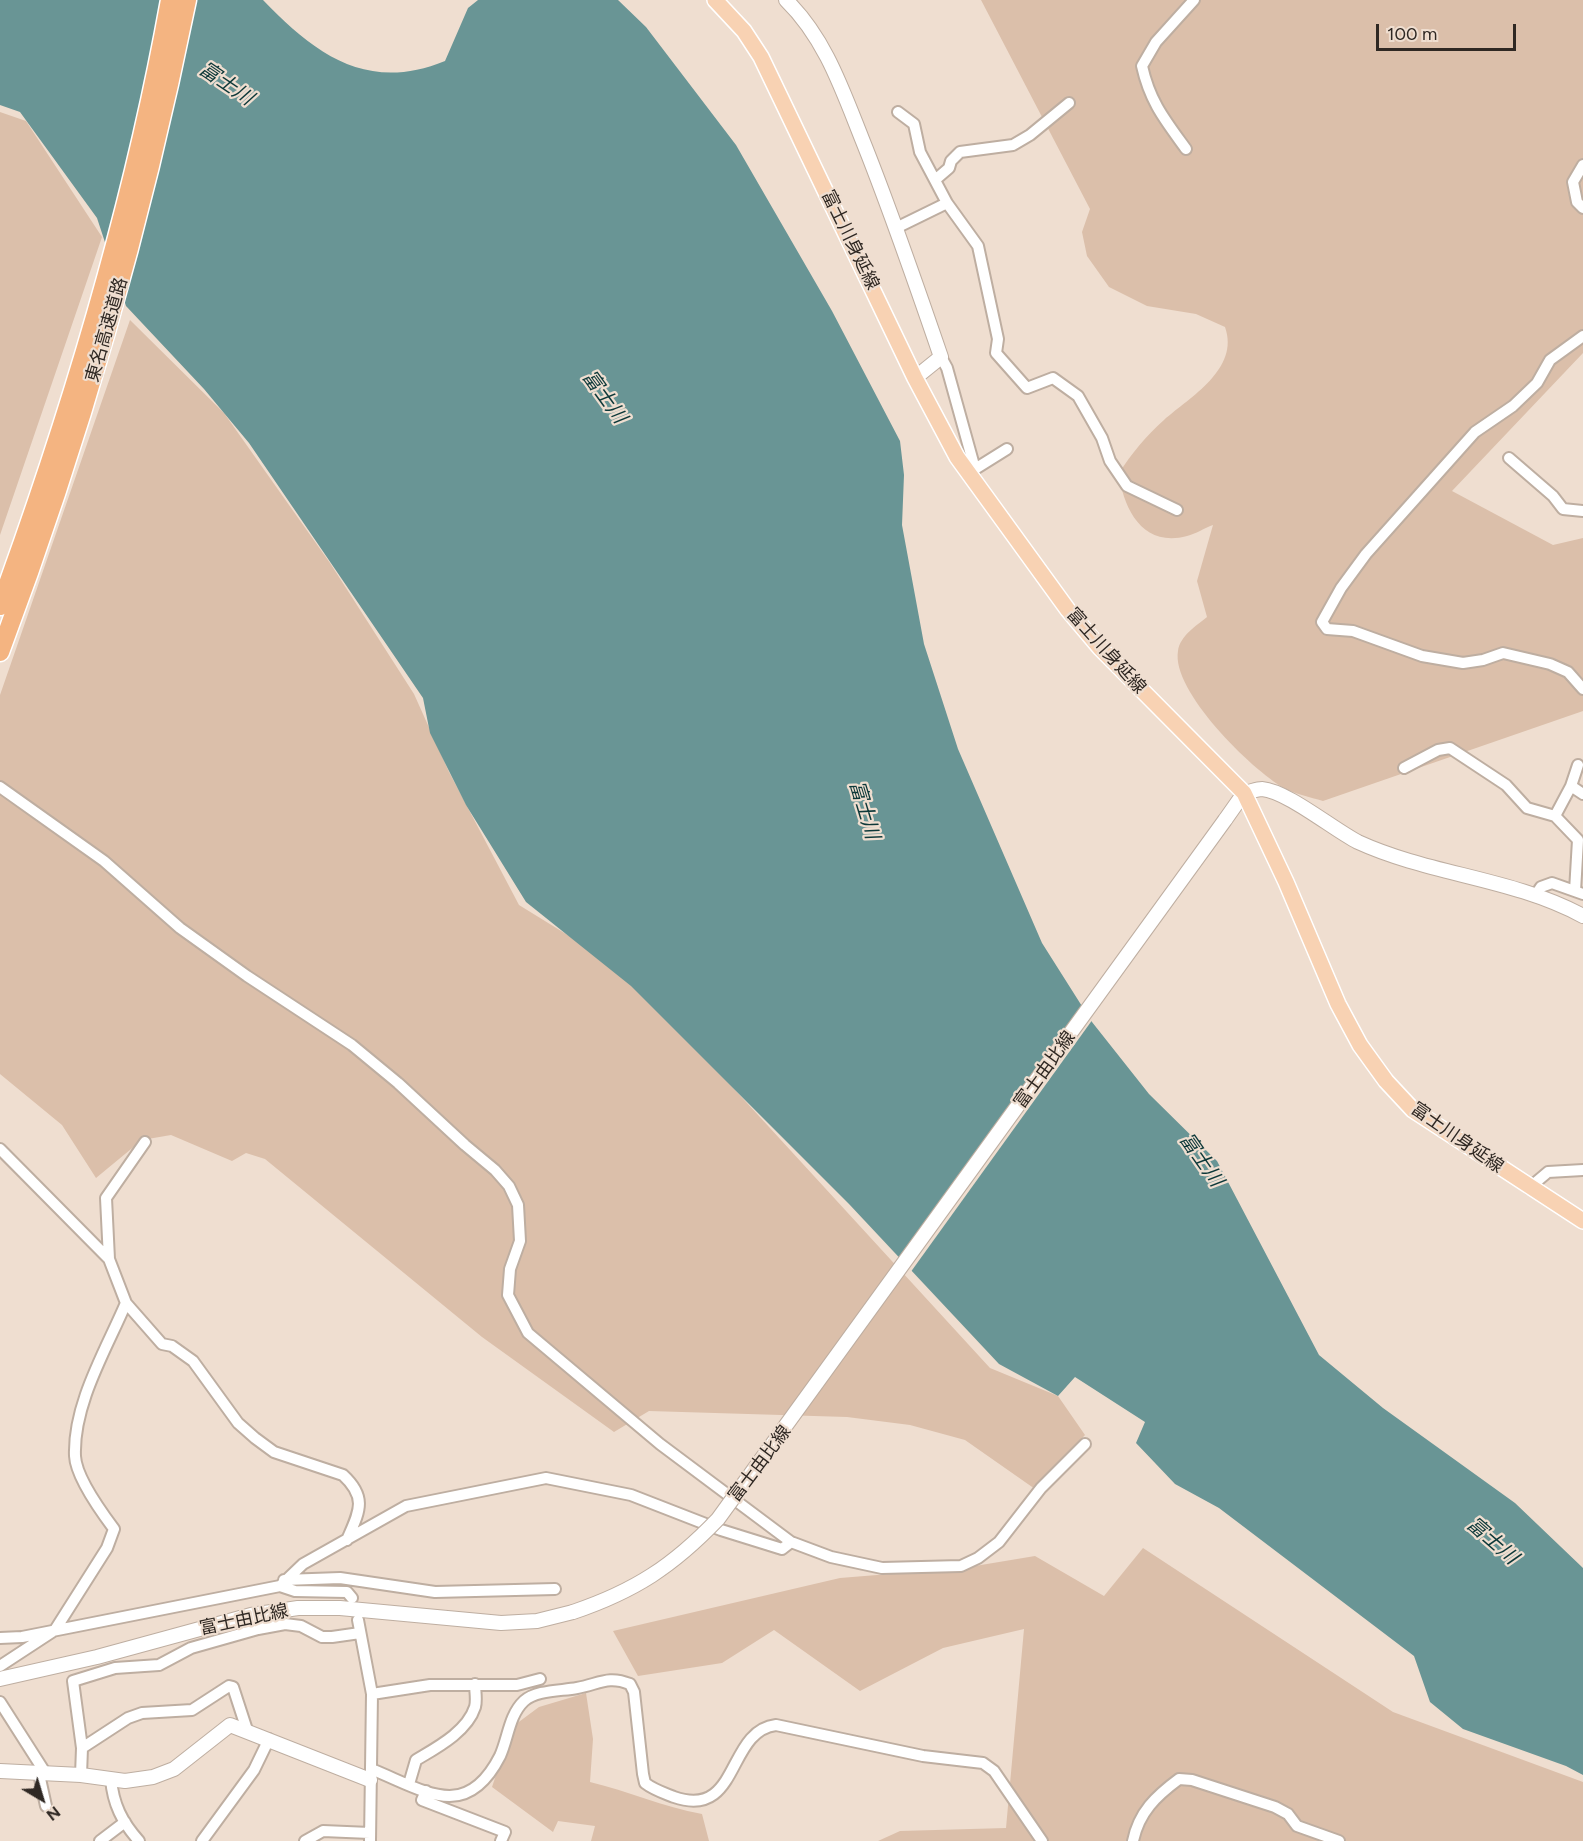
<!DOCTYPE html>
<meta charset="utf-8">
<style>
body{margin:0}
#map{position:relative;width:1583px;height:1841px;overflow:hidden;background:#efded0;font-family:Figtree,sans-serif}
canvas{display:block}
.north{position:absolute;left:12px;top:1769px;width:60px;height:60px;-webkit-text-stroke:4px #efded0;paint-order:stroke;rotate:142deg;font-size:16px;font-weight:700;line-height:24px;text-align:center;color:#2f2823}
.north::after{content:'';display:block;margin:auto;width:21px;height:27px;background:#2f2823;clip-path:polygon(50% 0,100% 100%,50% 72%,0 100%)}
.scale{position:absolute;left:1376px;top:24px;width:140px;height:27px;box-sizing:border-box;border:3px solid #2f2823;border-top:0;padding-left:8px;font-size:18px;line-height:21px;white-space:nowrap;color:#2f2823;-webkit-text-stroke:4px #efded0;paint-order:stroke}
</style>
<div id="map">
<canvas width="1583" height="1841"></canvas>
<div class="north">N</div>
<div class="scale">100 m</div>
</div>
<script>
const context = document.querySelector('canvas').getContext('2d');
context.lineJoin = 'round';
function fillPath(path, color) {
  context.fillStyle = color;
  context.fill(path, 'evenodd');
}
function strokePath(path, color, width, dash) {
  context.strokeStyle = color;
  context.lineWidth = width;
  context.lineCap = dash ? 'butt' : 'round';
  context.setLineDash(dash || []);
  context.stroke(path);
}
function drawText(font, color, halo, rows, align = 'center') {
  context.font = font + ' Figtree,"Noto Sans JP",sans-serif';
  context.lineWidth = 4.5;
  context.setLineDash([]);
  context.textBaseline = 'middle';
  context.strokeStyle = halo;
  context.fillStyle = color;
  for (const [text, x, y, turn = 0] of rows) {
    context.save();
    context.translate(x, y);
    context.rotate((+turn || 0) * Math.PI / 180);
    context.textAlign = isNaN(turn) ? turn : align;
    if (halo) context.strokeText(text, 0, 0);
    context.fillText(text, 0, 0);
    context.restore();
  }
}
fillPath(new Path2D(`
 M981,0H1583V353L1452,491L1553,545L1583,538V711L1323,801C1310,797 1295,794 1284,788C1252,770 1171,691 1178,651C1180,636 1196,626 1207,617L1197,581L1213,525C1204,528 1196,534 1187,536C1143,548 1123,509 1119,473C1132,453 1146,436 1164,420C1190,397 1240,369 1225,327L1196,314L1147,306L1109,287L1087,256L1082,232L1090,209Z
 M0,112L26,121L102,237L0,535Z
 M130,320L224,413L330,563L414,694L449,772L519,905L626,971L990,1368L1058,1396L1085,1435L1035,1489L965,1440L910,1425L847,1417L649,1411L614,1432L482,1337L265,1159L246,1153L232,1161L171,1135L142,1140L96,1178L62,1125L0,1074V695Z
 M1143,1548L1393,1712L1583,1782V1841H878L900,1831L1006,1828L1024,1629L943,1648L860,1691L774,1630L722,1663L638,1676L613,1631L840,1578L963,1568L1035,1556L1104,1596Z
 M586,1693L593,1739L590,1782C628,1791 663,1807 702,1814L709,1841H591L595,1826L558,1821L553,1832L492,1787L512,1727L539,1707Z`), '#dbbfaa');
fillPath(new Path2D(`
 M0,0H263C315,54 367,93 445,61L468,8L478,0H618L646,27L736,145L832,311L900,441L904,475L902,525L924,644L958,749L1042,943L1092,1022L1149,1094L1217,1161L1319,1355L1383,1408L1515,1503L1583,1568V1775L1566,1766L1463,1729L1430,1702L1414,1656L1219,1508L1175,1484L1136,1443L1145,1422L1075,1377L1058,1396L999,1364L849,1204L631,986L526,902L466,805L430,733L423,698L249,443L204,389L126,306L97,218L20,112L0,105Z`), '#699595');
fillPath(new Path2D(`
 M1084,1004L1093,1019L910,1273L898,1261Z`), '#efded0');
const street = new Path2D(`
 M898,112L914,124L920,152L947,203
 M1186,149C1165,120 1150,102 1142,66L1156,42L1194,0
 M1583,165L1573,182L1577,202L1583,208
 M935,180L949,168L951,161L960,152L1013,145L1030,135L1069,103
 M898,227L947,203L978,246L998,339L996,353L1027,388L1053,378L1078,396L1102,438L1110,461L1127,486L1177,510
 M1583,336L1550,360L1537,383L1513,406L1475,432L1366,554L1341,588L1322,622L1327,629L1353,631L1422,656L1463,663L1483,660L1503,653L1550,664L1568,672L1583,689
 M941,357L947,368L975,469L1007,449
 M1509,458L1553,496L1563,509L1583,511
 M1404,768L1438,750L1450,748L1506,785L1527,808L1555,816L1578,840L1575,891
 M1571,786L1583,794
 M0,787L104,861L180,928L247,976L352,1045L398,1083L465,1145L495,1170L509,1186L518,1205L520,1241L510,1269L508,1295L528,1333L660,1444L791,1542L831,1557L882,1568L961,1566L978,1558L999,1542L1041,1488L1085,1444
 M1555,816L1571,786L1578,765
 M1535,896L1541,887L1552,883L1583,894
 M145,1142L106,1198L109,1259L126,1303L162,1344L172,1346L193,1361L238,1423L255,1438L274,1452L343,1475C368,1498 359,1512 347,1540
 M0,1149L109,1259
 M1529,1188L1548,1172L1583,1170
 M284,1580L340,1578L435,1592L555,1589
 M280,1586L303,1564L406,1506L546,1478L631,1495L721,1530L782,1549L791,1542
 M358,1620L372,1694L370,1841
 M0,1638L22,1637L280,1586L295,1591L347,1592L352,1598
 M0,1666L55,1630L107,1548L114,1529C102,1513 76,1477 75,1456C73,1404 106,1350 126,1303
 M372,1694L430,1685H517L540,1679
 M0,1702L46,1774
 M82,1748L73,1681L115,1668L159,1665L191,1648L258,1629L285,1624L301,1626L322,1637H332L360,1633
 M371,1769C424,1790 466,1823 500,1756C508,1739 509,1715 524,1701C536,1690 561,1691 577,1688C599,1684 608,1675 630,1684L634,1692L643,1774L645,1783C654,1790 664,1793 674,1797C740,1820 726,1731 776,1725L923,1756L983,1763L994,1771L1042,1841
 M39,1774L46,1806
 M81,1775L82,1748L128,1718L142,1713L192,1710L229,1686L233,1687L247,1730
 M111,1779C113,1804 122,1822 139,1841
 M409,1784L416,1760C436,1748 467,1732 475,1707C477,1700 475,1691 475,1684
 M426,1791L422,1800L505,1832L501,1841
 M100,1841L125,1822
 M202,1841L254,1770L269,1739
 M305,1841L323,1831L370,1833
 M1133,1841C1139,1812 1156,1796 1179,1779L1192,1780L1275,1807L1288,1814L1297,1826L1339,1841`);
const secondary = new Path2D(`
 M786,0C825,38 842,89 862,139C891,211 916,284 941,357L915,378
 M1225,820L1244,793C1250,792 1257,789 1262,789C1287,791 1334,830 1358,842C1430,875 1513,878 1583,916
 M0,1679L97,1657L251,1615L298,1608H340L501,1623L537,1621L573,1612
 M0,1771L81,1775L125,1781L153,1777L174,1769L230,1725L370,1780`);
const primary = new Path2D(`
 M715,0L744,31L761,57L915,378L957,457L1068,610L1100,648L1244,793L1286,882L1338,1004L1360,1045L1386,1081L1413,1110L1583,1221`);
const highway = new Path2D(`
 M0,606C72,409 133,207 170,0
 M0,652C80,440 142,222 187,0`);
strokePath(street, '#beaea1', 14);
strokePath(secondary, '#beaea1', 16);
strokePath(primary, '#fff', 18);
strokePath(highway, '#fff', 21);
strokePath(street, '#fff', 10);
strokePath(secondary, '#fff', 14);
strokePath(primary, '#f8d2b3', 15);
strokePath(highway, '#f4b481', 18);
const secondaryBridge = new Path2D(`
 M573,1612C635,1591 673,1566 718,1519L1225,820`);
strokePath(secondaryBridge, '#beaea1', 16, []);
strokePath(secondaryBridge, '#fff', 14);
drawText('18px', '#2f2823', '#efded0', [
 ["富士川身延線",850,240,64],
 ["東名高速道路",107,330,-74],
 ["富士川身延線",1106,651,48],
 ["富士由比線",1045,1070,-54],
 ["富士川身延線",1457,1138,35],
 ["富士由比線",760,1464,-53],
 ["富士由比線",244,1620,-12]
]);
drawText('italic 20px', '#0c3839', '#efded0', [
 ["富士川",226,84,34],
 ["富士川",604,397,54],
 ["富士川",864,810,73],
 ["富士川",1201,1160,55],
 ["富士川",1492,1541,41]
]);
</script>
